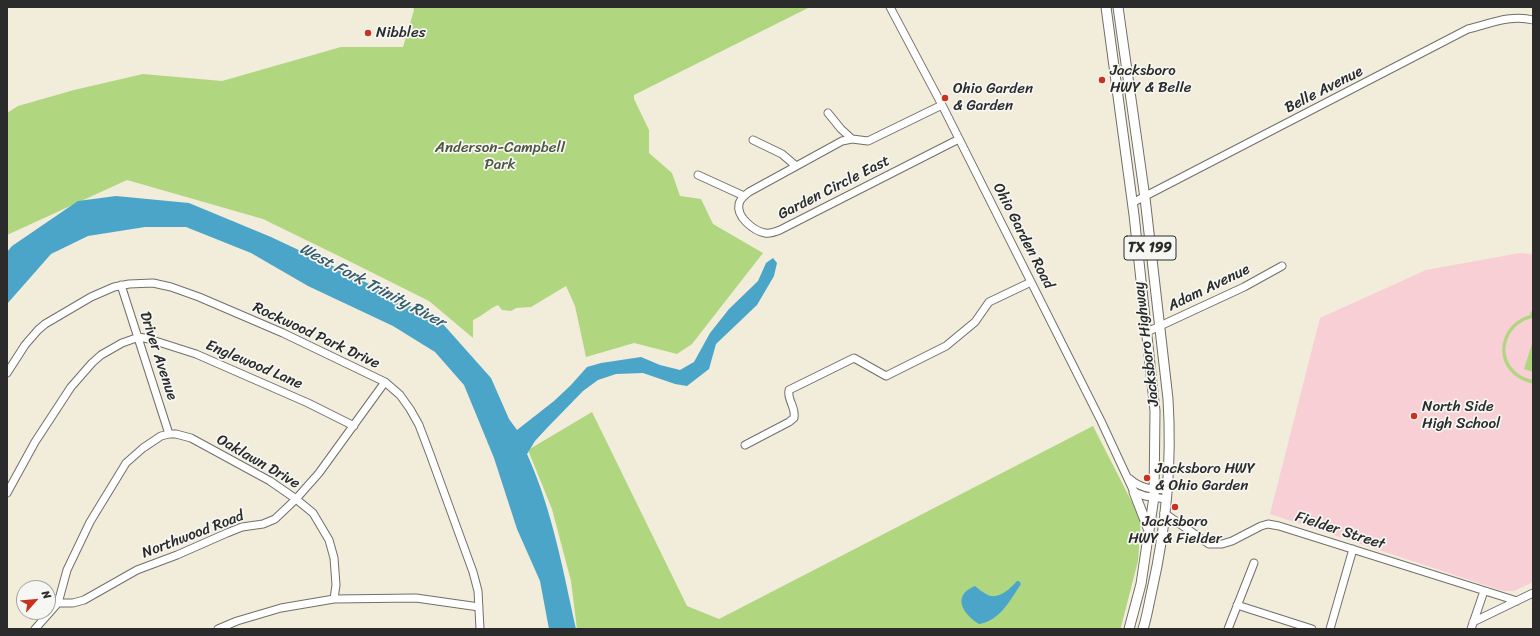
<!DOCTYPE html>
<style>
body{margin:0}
#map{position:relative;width:1540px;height:636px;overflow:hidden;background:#f2ecdb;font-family:Sriracha,sans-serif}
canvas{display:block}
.frame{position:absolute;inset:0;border:8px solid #2b2b2b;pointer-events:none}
.north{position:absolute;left:16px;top:580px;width:40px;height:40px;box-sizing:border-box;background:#f6f6f2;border:1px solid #a5a5a2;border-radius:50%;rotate:63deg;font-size:11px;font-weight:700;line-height:16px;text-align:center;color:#2b2b2b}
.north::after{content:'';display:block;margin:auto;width:14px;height:18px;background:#c8321e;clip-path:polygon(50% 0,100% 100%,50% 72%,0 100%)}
</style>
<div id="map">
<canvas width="1540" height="636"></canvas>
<div class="frame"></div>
<div class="north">N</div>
</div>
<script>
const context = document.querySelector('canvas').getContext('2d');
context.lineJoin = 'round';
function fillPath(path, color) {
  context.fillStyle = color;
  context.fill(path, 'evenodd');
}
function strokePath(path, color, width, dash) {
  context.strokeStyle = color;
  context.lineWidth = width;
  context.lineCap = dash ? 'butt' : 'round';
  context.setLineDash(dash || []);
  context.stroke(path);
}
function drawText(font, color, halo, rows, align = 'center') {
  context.font = font + ' Sriracha,sans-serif';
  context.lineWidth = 3.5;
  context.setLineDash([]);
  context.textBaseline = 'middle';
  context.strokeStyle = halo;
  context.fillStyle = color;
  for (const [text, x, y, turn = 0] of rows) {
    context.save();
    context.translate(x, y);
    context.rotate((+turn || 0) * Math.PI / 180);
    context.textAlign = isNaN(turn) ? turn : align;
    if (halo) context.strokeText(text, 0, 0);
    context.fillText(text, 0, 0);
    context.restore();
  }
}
fillPath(new Path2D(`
 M1520,253L1533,254V582L1514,591H1503L1270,514L1320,318L1426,270Z`), '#f7cfd4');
fillPath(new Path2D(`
 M413,7H810L634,95V99L649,130V153L672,173L680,196L701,199L713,224L763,253L692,344L677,354L634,343L586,357L575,306L566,286L531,307L516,308L511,311L502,310L498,305C488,309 483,316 473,320V338L429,301L347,260L263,219L127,180L7,235V113L18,106L74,90L143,74L222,81L341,47H403L414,10Z
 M1531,311L1533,312V318C1509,322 1496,351 1514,370C1519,376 1526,378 1533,380V384C1526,382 1519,379 1513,374C1492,354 1504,322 1530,315Z
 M1533,341V372L1524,369Z
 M592,412L687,606L719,619L1093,426L1141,520L1138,561L1121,627L1120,629H577L571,581L552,509L528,450Z`), '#b0d680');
fillPath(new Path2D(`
 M116,196L189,203L271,237L354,276L442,323L491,378L509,419L517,430L554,401L571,385L587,367L601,363L641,357L660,365L680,370L694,362L710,333L729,309L758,281L766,263L773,258L777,263L774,276L757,305L716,344L709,369L687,386L675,384L643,373L616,374L598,380L583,391L547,428L535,441L527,454C552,509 563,570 576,629H549L540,581L517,529L494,458L464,385L435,352L393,326L308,286L251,253L186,227H145L88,236L51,254L7,304V252L12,246L78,201Z
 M1017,581H1019L1021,584C1010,600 1000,621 979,624C963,614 951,596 975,586C979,589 982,592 986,594C997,601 1009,590 1017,581Z`), '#4aa5c8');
const minor = new Path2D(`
 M890,7L942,105L1101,421L1134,492L1145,496L1166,499
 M942,105L868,141L852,139L842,141L749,192C745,195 740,199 739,204C736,217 754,231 765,233C770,234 775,232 780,230L959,139
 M828,113L841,129L852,139
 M753,140L782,154L796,166
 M698,175L744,196
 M1132,203L1468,29C1489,24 1511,14 1533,20
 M121,285L169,434
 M1147,332L1244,287L1282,266
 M7,373L25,345L38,330L45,324L91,297L114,287L129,284L153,283L171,287L199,297L283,333L385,382L400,395L410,409L419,425L430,454L473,572L478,591L480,629
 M745,445L789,422L794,418C796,406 787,401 789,390L854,358L886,376L946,346L975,322L989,302L1031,282
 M1130,479C1141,489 1153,489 1167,490
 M7,493L35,442L71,387L92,363L101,355L122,343L139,337L149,339L196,354L308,403L354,426
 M1164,513L1209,544H1222L1232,541L1261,526L1268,524L1279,526L1517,601
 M58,603H73L84,600L137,570L177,555L227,533L242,527L263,524L275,519L296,499L319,473L385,382
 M1237,605L1312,629
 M1473,622L1533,593
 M35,629L58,603L67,570L90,522L126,463L143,448L161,436L169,434H176L191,438L270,481L296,499L313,513L329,540L334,558L336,585L334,599
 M218,629L237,621L281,608L334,599L416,598L479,607
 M1228,629L1254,563
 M1330,629L1353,549
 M1471,629L1484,591`);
const major = new Path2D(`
 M1106,7L1134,215L1155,411L1154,497L1141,584L1129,629
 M1118,7L1145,198L1168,399C1172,463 1166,528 1152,590C1149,603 1147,617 1143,629
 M1134,492L1148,528`);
strokePath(minor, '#716f69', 9);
strokePath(major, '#716f69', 11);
strokePath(minor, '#fff', 7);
strokePath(major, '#fff', 9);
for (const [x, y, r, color] of [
 [368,33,4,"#c8321e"],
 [1102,80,4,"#c8321e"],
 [945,98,4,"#c8321e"],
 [1414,416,4,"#c8321e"],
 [1147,478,4,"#c8321e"],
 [1175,507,4,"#c8321e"]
]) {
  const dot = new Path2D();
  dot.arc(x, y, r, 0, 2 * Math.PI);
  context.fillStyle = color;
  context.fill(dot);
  strokePath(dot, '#f6f6f2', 1.5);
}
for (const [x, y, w] of [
 [1150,248,52]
]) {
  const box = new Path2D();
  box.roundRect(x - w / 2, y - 12, w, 24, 3);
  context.fillStyle = '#f6f6f2';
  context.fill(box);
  strokePath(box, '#2b2b2b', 1);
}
drawText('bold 14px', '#2b2b2b', null, [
 ["TX 199",1150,248]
]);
drawText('15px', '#2b2b2b', '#f6f6f2', [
 ["Nibbles",376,33],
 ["Jacksboro",1110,71],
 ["HWY & Belle",1110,88],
 ["Ohio Garden",953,89],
 ["& Garden",953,106],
 ["North Side",1422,407],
 ["High School",1422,424],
 ["Jacksboro HWY",1155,469],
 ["& Ohio Garden",1155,486],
 ["Jacksboro",1175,522,"center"],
 ["HWY & Fielder",1175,539,"center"]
], 'left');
drawText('15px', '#2b2b2b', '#f6f6f2', [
 ["Belle Avenue",1324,90,-27],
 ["Garden Circle East",834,188,-27],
 ["Ohio Garden Road",1023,236,63],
 ["Adam Avenue",1209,288,-26],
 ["Rockwood Park Drive",316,336,25],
 ["Jacksboro Highway",1147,344,-97],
 ["Driver Avenue",158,356,72],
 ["Englewood Lane",254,365,23],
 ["Oaklawn Drive",258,462,30],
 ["Fielder Street",1340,531,18],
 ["Northwood Road",193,535,-21]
]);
drawText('15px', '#4c5640', '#f6f6f2', [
 ["Anderson-Campbell",500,148],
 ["Park",500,165]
]);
drawText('italic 16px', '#375c6a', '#f6f6f2', [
 ["West Fork Trinity River",372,286,28]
]);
</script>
